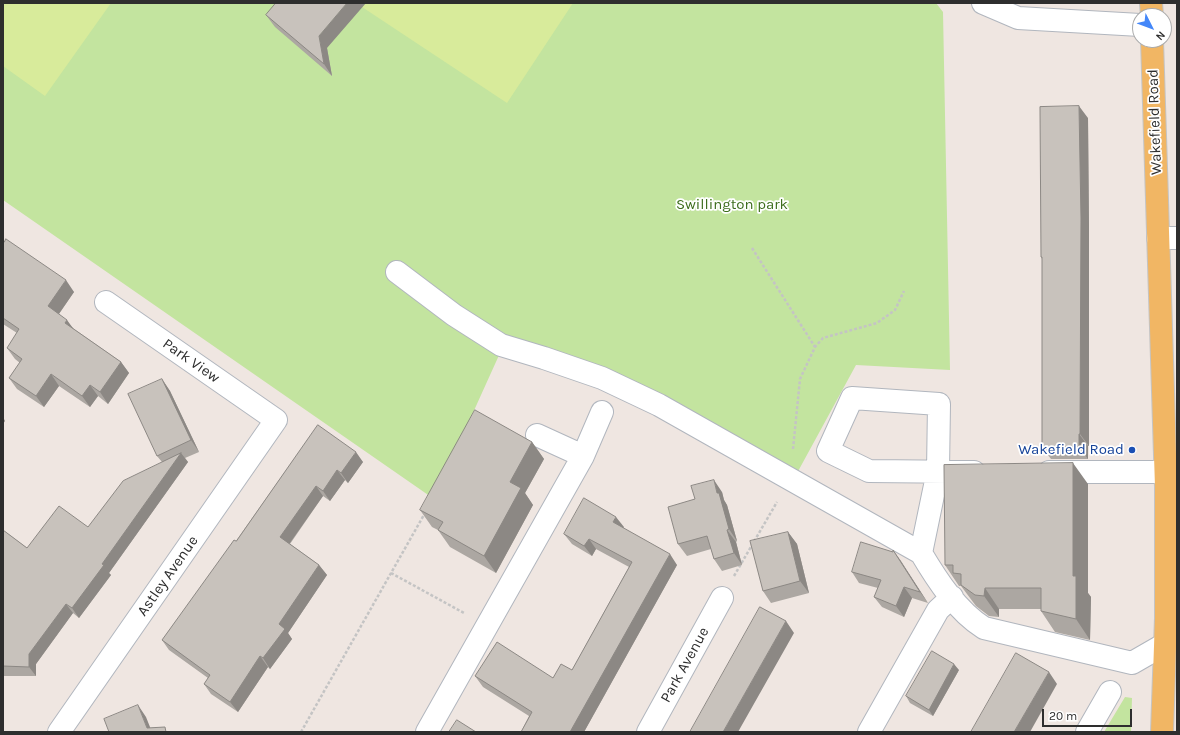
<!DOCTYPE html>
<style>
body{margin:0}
#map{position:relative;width:1180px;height:735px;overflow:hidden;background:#efe6e1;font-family:Karla,sans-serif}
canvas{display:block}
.frame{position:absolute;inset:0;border:4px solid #2e2e2e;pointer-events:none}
.north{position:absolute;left:1132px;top:8px;width:40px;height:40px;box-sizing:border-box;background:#fff;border:1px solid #ababab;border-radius:50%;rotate:132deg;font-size:11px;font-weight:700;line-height:16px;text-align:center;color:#2e2e2e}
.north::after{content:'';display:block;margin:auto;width:14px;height:18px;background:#4487f9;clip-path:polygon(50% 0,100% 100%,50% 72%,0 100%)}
.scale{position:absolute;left:1042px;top:709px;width:90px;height:18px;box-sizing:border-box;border:2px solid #2e2e2e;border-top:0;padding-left:5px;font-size:12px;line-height:14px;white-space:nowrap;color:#2e2e2e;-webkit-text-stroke:3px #fff;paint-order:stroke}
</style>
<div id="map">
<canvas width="1180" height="735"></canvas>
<div class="frame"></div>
<div class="north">N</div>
<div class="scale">20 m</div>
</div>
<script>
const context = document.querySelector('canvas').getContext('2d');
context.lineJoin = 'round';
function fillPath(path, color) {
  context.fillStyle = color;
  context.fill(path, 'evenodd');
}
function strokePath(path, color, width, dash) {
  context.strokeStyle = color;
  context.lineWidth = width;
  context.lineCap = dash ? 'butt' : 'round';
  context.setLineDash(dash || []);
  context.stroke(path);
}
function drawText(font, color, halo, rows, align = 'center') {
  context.font = font + ' Karla,sans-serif';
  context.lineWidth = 3.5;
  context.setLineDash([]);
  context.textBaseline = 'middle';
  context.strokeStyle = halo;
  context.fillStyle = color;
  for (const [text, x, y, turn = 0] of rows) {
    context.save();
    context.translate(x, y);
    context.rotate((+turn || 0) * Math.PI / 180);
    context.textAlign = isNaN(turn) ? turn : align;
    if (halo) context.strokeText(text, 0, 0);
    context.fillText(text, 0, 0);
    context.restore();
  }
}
fillPath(new Path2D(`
 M3,3H936L943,12L950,370L856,365L796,475L669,401L500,353L434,499L3,200Z
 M1125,697L1132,698L1131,732H1104Z`), '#c3e49f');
fillPath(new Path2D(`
 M3,3H111L45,96L3,66Z
 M356,3H573L507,103Z`), '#d8eb9b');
const minor = new Path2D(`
 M983,3L1018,18L1140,25
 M1158,238H1177
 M397,272L454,315L501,345L544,358L602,378L659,405L921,553C937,580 957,611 984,628L1132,663L1165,644
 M537,435L583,456
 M1049,472H1165
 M921,553L938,471L939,404L852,398L828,451L869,471L974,472
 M59,732L276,420L106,302
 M427,732L583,456L602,412
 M648,732L722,598
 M869,732L938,610L952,597
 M1087,732L1110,692`);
const major = new Path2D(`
 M1151,3L1152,16
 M1152,40L1166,487V618L1162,732`);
strokePath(minor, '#b1b6be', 24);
strokePath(major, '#c4c4c4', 24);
strokePath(new Path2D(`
 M752,248L815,347
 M793,449L800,379L815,347L823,338L877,323L895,310L904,291
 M391,573L464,613
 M734,576L777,502
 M301,732L425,513`), '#c4c4c4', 2.5, [3, 2]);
strokePath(minor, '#fff', 22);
strokePath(major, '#f1b664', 22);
fillPath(new Path2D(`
 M266,15L327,48L332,76L275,27Z
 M1088,118L1089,229V446H1088V459H1051L1042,447V259L1041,257Z
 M3,242L74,292L59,314L74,329L121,362L129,373L108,404L98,396L90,407L59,386L44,407L17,389L9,378L20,363L15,359L7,348L17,333L3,324Z
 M162,379L170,391L199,452L185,458L188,462L109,573L111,575L79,618L73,613L36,664V676H3V530L27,548L88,527L162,462L157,456Z
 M318,425L363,462L348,483L345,480L330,501L323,496L290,544L319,565L327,575L288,633L292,639L270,669L268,667L238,712L211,694L204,684L208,678L169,650L162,640L236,541Z
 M532,442L544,459L525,493L533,505L496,573L450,547L438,530L432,527L420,510Z
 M1088,484V593L1091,597L1090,640L1055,632L1041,611V609H999V617L989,616L976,606L961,586H959L945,565Z
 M722,492L724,500L727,505L737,541L736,542L742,565L722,571L714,559L711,549L687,556L678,544L695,499Z
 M624,527L623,528L677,565L584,732H521L529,716L483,687L475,676L553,678L572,670L629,567L596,549L592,556L572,544L564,534Z
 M788,532L797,544L809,593L771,603L763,591Z
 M893,550L928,603L912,598L904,617L882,607L874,597L878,588L859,583L852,572L893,552Z
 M959,670L933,716L910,703L906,696Z`), '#aca7a2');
fillPath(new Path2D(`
 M347,3H366L327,48L332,76L324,64L319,36Z
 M1079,106L1088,118L1089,229V446L1080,434Z
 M66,280L74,292L56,318L48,306Z
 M67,320L75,331L65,323Z
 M121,362L129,373L108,404L100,392Z
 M51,374L59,386L44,407L36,396Z
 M162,379L170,391L199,452L191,440Z
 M90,385L98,396L90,407L82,396Z
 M3,417L5,421L3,424Z
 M1079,434L1088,446V459L1079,447Z
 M532,442L544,459L525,493L533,505L496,573L484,556L510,482Z
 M356,452L363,462L348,483L341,473Z
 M181,453L188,462L109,573L111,575L79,618L72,608L102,564Z
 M1073,463L1088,484V593L1091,597L1090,640L1076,619L1073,576Z
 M337,470L345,480L330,501L323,491Z
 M714,480L722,492L724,500L727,505L737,541L729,529L717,493Z
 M316,486L323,496L287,547L280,537Z
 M616,517L624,527L621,533L613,522Z
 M727,530L736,542L742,565L734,553Z
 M788,532L797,544L809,593L800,581Z
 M589,539L596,549L592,556L584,546Z
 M893,550L901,561L928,603L920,592Z
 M670,554L677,565L584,732H570Z
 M319,565L327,575L288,633L292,639L270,669L263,658L279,624Z
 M904,587L912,598L904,617L896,606Z
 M985,588L999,609V617L984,596Z
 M66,604L73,613L36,664V676L29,667V654Z
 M786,621L794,633L738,732H723Z
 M260,656L268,667L238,712L230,702Z
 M954,664L959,670L933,716L929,710Z
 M1049,672L1057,684L1030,732H1014Z
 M138,705L146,717L152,732L147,728Z`), '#8c8884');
const building = new Path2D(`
 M276,3H347L319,36L324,64L266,15Z
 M1079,106L1081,218L1080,434H1079V447H1042V257H1041L1040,107Z
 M6,239L66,280L48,306L67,320L65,323L121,362L100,392L90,385L82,396L51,374L36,396L9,378L22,359L7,348L19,329L3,318V242H4Z
 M162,379L191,440L157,456L128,394Z
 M475,410L532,442L510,482L521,488L484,556L438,530L443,522L420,510Z
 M318,425L356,452L341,473L337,470L323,491L316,486L280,537L319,565L279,624L285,629L263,658L260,656L230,702L204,684L210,675L162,640L234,540L236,541Z
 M181,453L102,564L104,565L72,608L66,604L29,654V667L3,666V530L27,548L59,506L88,527L123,481Z
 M1073,463V576H1076V619L1041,611V588H985L984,596L975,595L961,585V574L953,573V565H945L944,465Z
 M714,480L717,493H719L729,529L727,530L734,553L714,559L707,536L678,544L668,507L695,499L691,486Z
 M584,498L616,517L613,522L670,554L570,732H521L532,712L475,676L497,642L553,678L561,664L572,670L632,562L589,539L584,546L564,534Z
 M788,532L800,581L763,591L750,541Z
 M861,542L893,552V550L920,592L904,587L896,606L874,597L881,580L852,572Z
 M760,607L786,621L723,732H690Z
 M932,651L954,664L929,710L906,696Z
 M1016,653L1049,672L1014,732H971Z
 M138,705L147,728L165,727L166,732H109L104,719Z
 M457,720L476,732H449Z`);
fillPath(building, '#c8c2bc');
strokePath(building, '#8c8884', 1);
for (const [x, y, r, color] of [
 [1132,450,4,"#1a4fb4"]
]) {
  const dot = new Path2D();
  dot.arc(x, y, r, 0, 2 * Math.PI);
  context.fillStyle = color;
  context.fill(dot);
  strokePath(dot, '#fff', 1.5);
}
drawText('15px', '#2e2e2e', '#fff', [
 ["Wakefield Road",1155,122,-92],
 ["Park View",191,361,35],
 ["Astley Avenue",168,576,-55],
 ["Park Avenue",685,665,-61]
]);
drawText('15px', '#3c6d1c', '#fff', [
 ["Swillington park",732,205]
]);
drawText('15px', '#164399', '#fff', [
 ["Wakefield Road",1124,450]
], 'right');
</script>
